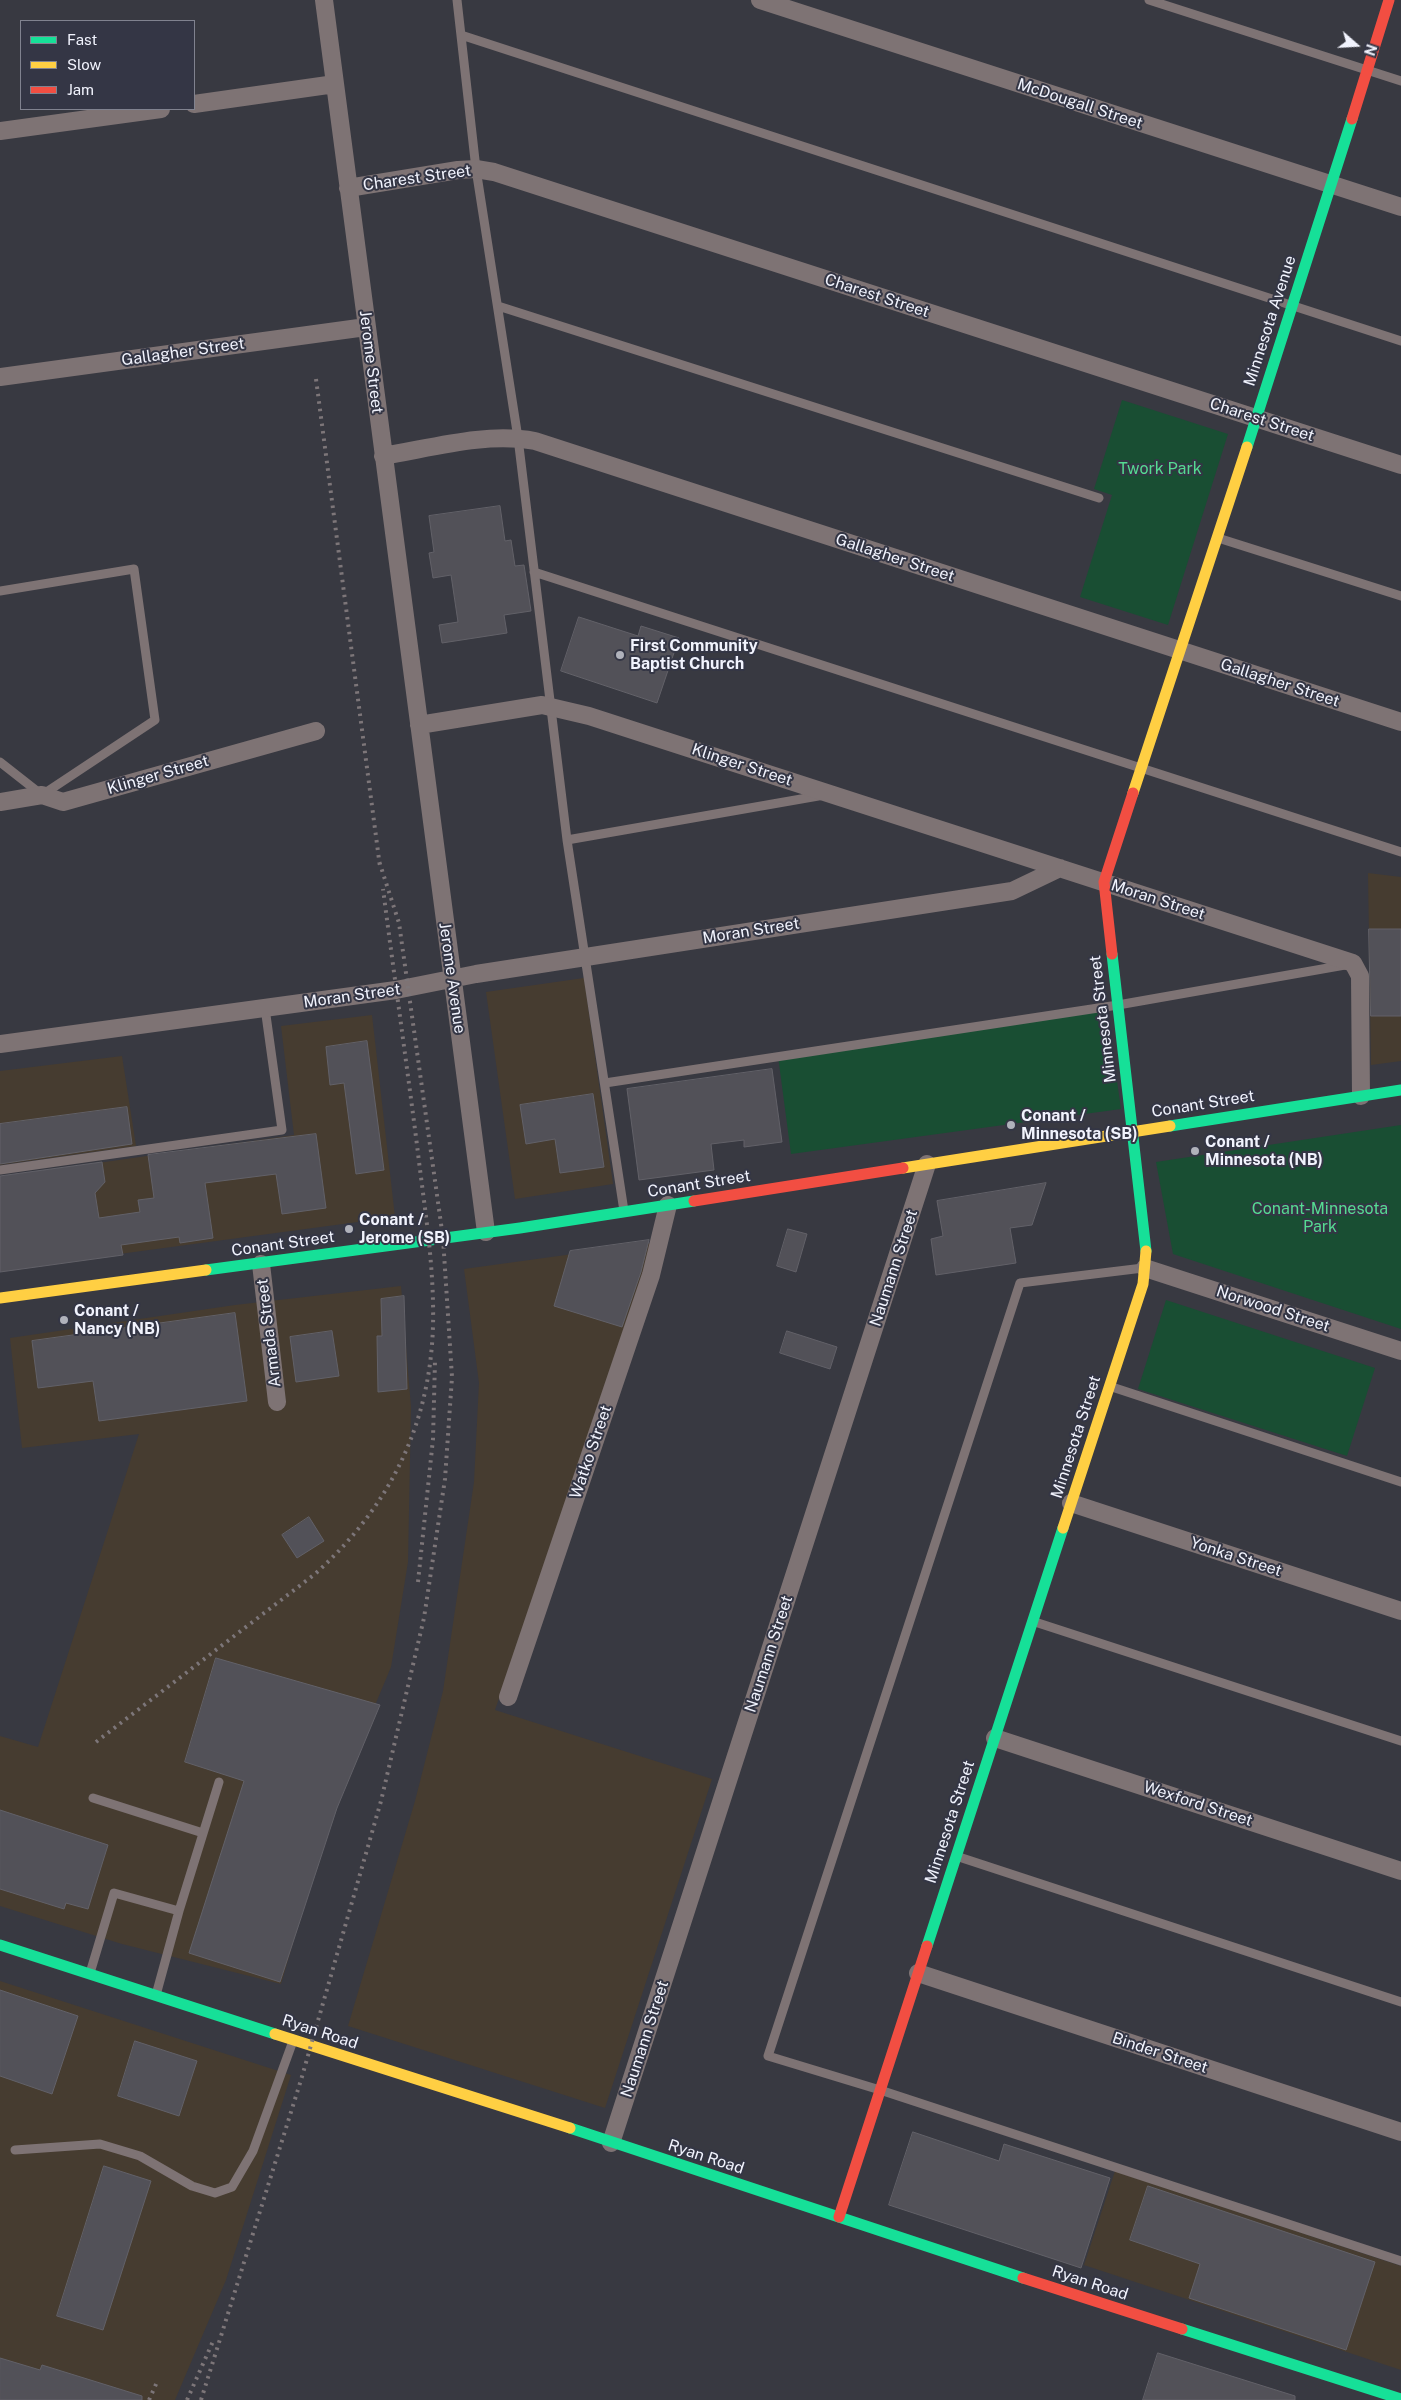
<!DOCTYPE html>
<style>
body{margin:0}
#map{position:relative;width:1401px;height:2400px;overflow:hidden;background:#383941;font-family:"Public Sans",sans-serif}
canvas{display:block}
.legend{position:absolute;left:20px;top:20px;width:175px;height:90px;box-sizing:border-box;background:#343645;border:1px solid #80828f;margin:0;padding:6px 9px;list-style:none;font-size:15px;color:#f1f3fd}
.legend li{display:flex;align-items:center;gap:10px;height:25px}
.legend b{width:25px;border:1px solid #80828f}
.north{position:absolute;left:1331px;top:20px;width:50px;height:50px;-webkit-text-stroke:4px #343645;paint-order:stroke;rotate:109deg;font-size:14px;font-weight:700;line-height:20px;text-align:center;color:#f1f3fd}
.north::after{content:'';display:block;margin:auto;width:18px;height:22px;background:#f1f3fd;clip-path:polygon(50% 0,100% 100%,50% 72%,0 100%)}
</style>
<div id="map">
<canvas width="1401" height="2400"></canvas>
<ul class="legend">
<li><b style="height:6px;background:#16e098"></b>Fast</li>
<li><b style="height:6px;background:#ffcf43"></b>Slow</li>
<li><b style="height:6px;background:#f24e42"></b>Jam</li>
</ul>
<div class="north">N</div>
</div>
<script>
const context = document.querySelector('canvas').getContext('2d');
context.lineJoin = 'round';
function fillPath(path, color) {
  context.fillStyle = color;
  context.fill(path, 'evenodd');
}
function strokePath(path, color, width, dash) {
  context.strokeStyle = color;
  context.lineWidth = width;
  context.lineCap = dash ? 'butt' : 'round';
  context.setLineDash(dash || []);
  context.stroke(path);
}
function drawText(font, color, halo, rows, align = 'center') {
  context.font = font + ' "Public Sans",sans-serif';
  context.lineWidth = 4;
  context.setLineDash([]);
  context.textBaseline = 'middle';
  context.strokeStyle = halo;
  context.fillStyle = color;
  for (const [text, x, y, turn = 0] of rows) {
    context.save();
    context.translate(x, y);
    context.rotate((+turn || 0) * Math.PI / 180);
    context.textAlign = isNaN(turn) ? turn : align;
    if (halo) context.strokeText(text, 0, 0);
    context.fillText(text, 0, 0);
    context.restore();
  }
}
fillPath(new Path2D(`
 M1368,873L1401,877V1061L1371,1065Z
 M584,978L613,1184L515,1199L486,992Z
 M372,1015L395,1217L0,1270V1177L294,1135L281,1026Z
 M122,1056L136,1146L0,1165V1071Z
 M653,1243L495,1710L712,1779L605,2108L348,2026L415,1801L443,1691L474,1482L479,1383L464,1269Z
 M401,1286L411,1407L408,1562L391,1667L333,1806L281,1984L122,1944L0,1906V1736L38,1747L139,1434L22,1448L10,1338L235,1305Z
 M0,1981L291,2075L226,2280L175,2400H0Z
 M1115,2171L1401,2266V2370L1084,2265Z`), '#463c30');
fillPath(new Path2D(`
 M1122,400L1228,434L1168,625L1080,597L1112,495L1094,489Z
 M1107,1011L1121,1109L791,1154L778,1056Z
 M1401,1125V1329L1173,1254L1156,1162Z
 M1166,1300L1375,1368L1347,1456L1138,1389Z`), '#194e33');
const building = new Path2D(`
 M500,506L505,541L511,540L515,566L524,565L531,611L504,615L507,633L442,643L439,625L458,622L451,575L433,578L429,553L434,552L429,516Z
 M579,617L638,636L641,626L679,638L657,703L561,671Z
 M1369,929H1401V1016H1371Z
 M367,1041L384,1170L356,1174L344,1083L330,1085L326,1047Z
 M772,1069L782,1142L744,1147V1140L711,1144L714,1170L639,1180L627,1089Z
 M593,1094L604,1167L560,1173L555,1139L526,1144L520,1105Z
 M127,1107L132,1144L0,1164V1124Z
 M316,1134L326,1208L282,1214L276,1174L205,1183L213,1238L180,1243L179,1237L121,1245L123,1255L0,1272V1176L102,1162L105,1182L95,1193L99,1218L140,1212L138,1200L154,1198L148,1155Z
 M1046,1183L1032,1225L1010,1228L1016,1263L936,1275L931,1239L943,1236L937,1201Z
 M788,1229L807,1234L796,1272L777,1266Z
 M649,1240L641,1272L622,1327L554,1306L570,1251Z
 M404,1296L407,1389L378,1392L377,1336H382L381,1299Z
 M235,1313L247,1401L99,1421L93,1381L38,1388L32,1341Z
 M332,1331L339,1376L296,1382L290,1337Z
 M787,1331L837,1347L830,1369L780,1353Z
 M309,1517L324,1541L297,1558L282,1535Z
 M216,1658L380,1705L337,1808L280,1982L189,1953L244,1781L185,1762Z
 M0,1810L108,1845L88,1909L66,1903L64,1909L0,1889Z
 M0,1990L78,2016L52,2094L0,2076Z
 M135,2041L197,2061L179,2116L118,2096Z
 M913,2132L999,2161L1004,2144L1110,2178L1081,2268L889,2205Z
 M104,2166L151,2181L103,2330L57,2316Z
 M1148,2186L1375,2262L1346,2350L1189,2298L1200,2264L1130,2240Z
 M1158,2353L1295,2396V2400H1143Z
 M0,2358L40,2370L42,2365L142,2396V2400H0Z`);
fillPath(building, '#525158');
strokePath(building, '#626168', 1);
strokePath(new Path2D(`
 M457,0L476,169L518,438L567,840L624,1211
 M1149,0L1401,81
 M461,35L1401,341
 M498,306L1099,498
 M1218,538L1401,596
 M534,572L1401,852
 M0,591L134,569L155,720L42,795L0,762
 M567,840L824,795
 M605,1083L1118,1005L1345,965
 M0,1170L282,1130L265,1008
 M1143,1268L1020,1283L768,2056L880,2090L1401,2261
 M1112,1387L1401,1482
 M1035,1622L1401,1741
 M93,1798L203,1833
 M959,1857L1401,2002
 M90,1973L114,1893L179,1911
 M156,1995L179,1911L219,1782
 M15,2150L100,2144L140,2156L192,2186L215,2193L232,2187L253,2151L293,2041`), '#7e7374', 9);
strokePath(new Path2D(`
 M324,0L486,1232
 M760,0L1401,207
 M194,104L335,84
 M0,131L161,109
 M348,188L458,170L476,169L494,172L1401,465
 M0,377L366,327
 M383,456C432,448 485,432 535,441L1401,722
 M419,725L542,705L589,716L1353,963L1360,976L1361,1096
 M0,802L42,795L63,802L316,731
 M0,1044L396,990L476,974L1012,891L1060,868
 M261,1264L277,1402
 M1145,1268L1401,1351
 M1071,1503L1401,1611
 M508,1697L651,1275L668,1205
 M995,1738L1401,1871
 M918,1973L1401,2132
 M611,2143L927,1164`), '#7e7374', 18);
strokePath(new Path2D(`
 M1247,447L1352,119
 M1112,954L1146,1251
 M1170,1126L1401,1090
 M206,1270L520,1228L694,1201
 M0,1945L275,2034
 M927,1946L1063,1528
 M570,2128L1023,2278
 M1182,2329L1401,2399`), '#16e098', 11);
strokePath(new Path2D(`
 M1133,793L1247,447
 M903,1168L1170,1126
 M0,1298L206,1270
 M1063,1528L1143,1284L1146,1251
 M275,2034L570,2128`), '#ffcf43', 11);
strokePath(new Path2D(`
 M1352,119L1389,0
 M1112,954L1104,882L1133,793
 M694,1201L903,1168
 M839,2217L927,1946
 M1023,2278L1182,2329`), '#f24e42', 11);
strokePath(new Path2D(`
 M316,379L380,867
 M418,1582L433,1439L435,1361
 M96,1742L315,1574C396,1501 436,1412 433,1303C432,1250 423,1197 417,1145C406,1059 394,974 383,889
 M149,2400L157,2382
 M187,2400L214,2339
 M201,2400L301,2080L381,1801L424,1618L445,1479L452,1377L443,1238L399,923L379,861`), '#7d7679', 4, [2.5, 5]);
for (const [x, y, r, color] of [
 [620,655,5,"#b0b2bb"],
 [1011,1125,5,"#b0b2bb"],
 [1195,1151,5,"#b0b2bb"],
 [349,1229,5,"#b0b2bb"],
 [64,1320,5,"#b0b2bb"]
]) {
  const dot = new Path2D();
  dot.arc(x, y, r, 0, 2 * Math.PI);
  context.fillStyle = color;
  context.fill(dot);
  strokePath(dot, '#343645', 2);
}
drawText('16px', '#f1f3fd', '#343645', [
 ["McDougall Street",1080,104,18],
 ["Charest Street",417,178,-8],
 ["Charest Street",877,296,18],
 ["Minnesota Avenue",1270,321,-72],
 ["Gallagher Street",183,352,-8],
 ["Jerome Street",371,362,83],
 ["Charest Street",1262,420,18],
 ["Gallagher Street",895,558,18],
 ["Gallagher Street",1280,683,18],
 ["Klinger Street",742,765,18],
 ["Klinger Street",158,775,-16],
 ["Moran Street",1158,900,18],
 ["Moran Street",751,931,-9],
 ["Jerome Avenue",452,978,82],
 ["Moran Street",352,996,-8],
 ["Minnesota Street",1103,1019,-97],
 ["Conant Street",1203,1104,-9],
 ["Conant Street",699,1184,-9],
 ["Conant Street",283,1244,-8],
 ["Naumann Street",894,1268,-72],
 ["Norwood Street",1273,1309,18],
 ["Armada Street",269,1333,-97],
 ["Minnesota Street",1076,1437,-72],
 ["Watko Street",591,1452,-71],
 ["Yonka Street",1236,1557,18],
 ["Naumann Street",769,1654,-72],
 ["Wexford Street",1198,1804,18],
 ["Minnesota Street",950,1822,-72],
 ["Ryan Road",320,2032,18],
 ["Naumann Street",645,2039,-72],
 ["Binder Street",1160,2053,18],
 ["Ryan Road",706,2157,18],
 ["Ryan Road",1090,2283,18]
]);
drawText('16px', '#55db92', '#343645', [
 ["Twork Park",1160,469],
 ["Conant-Minnesota",1320,1209],
 ["Park",1320,1227]
]);
drawText('bold 16px', '#f1f3fd', '#343645', [
 ["First Community",630,646],
 ["Baptist Church",630,664],
 ["Conant /",1021,1116],
 ["Minnesota (SB)",1021,1134],
 ["Conant /",1205,1142],
 ["Minnesota (NB)",1205,1160],
 ["Conant /",359,1220],
 ["Jerome (SB)",359,1238],
 ["Conant /",74,1311],
 ["Nancy (NB)",74,1329]
], 'left');
</script>
